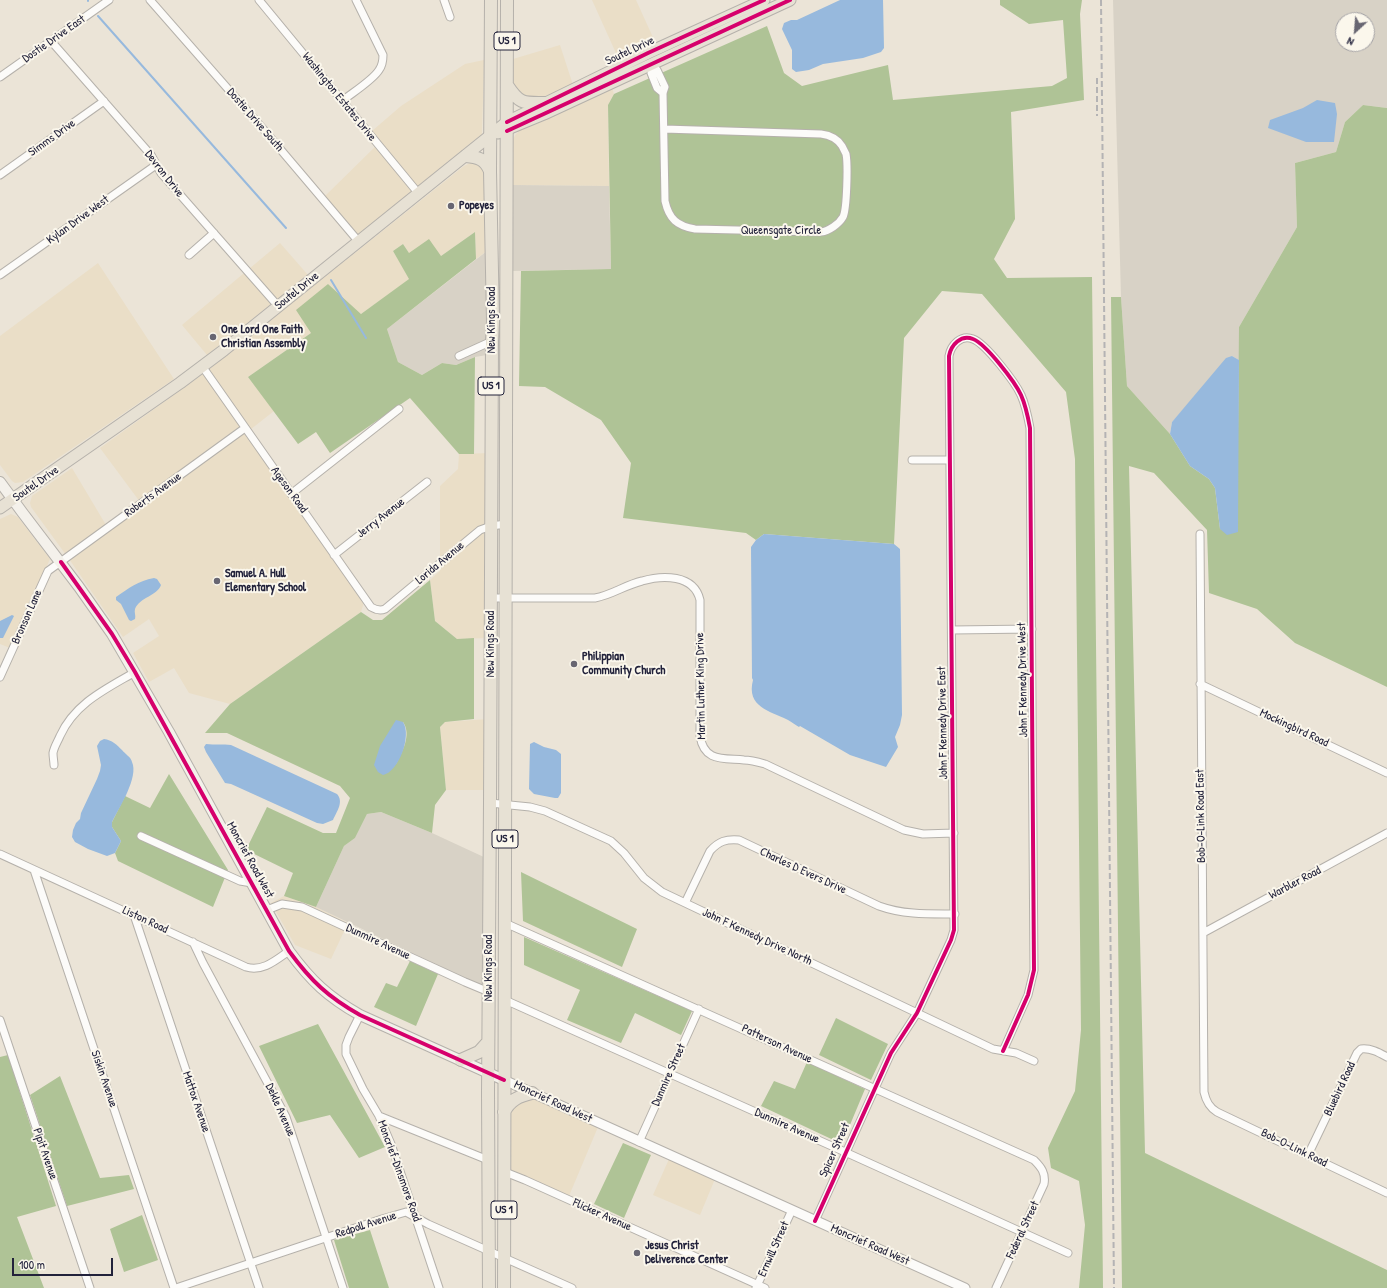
<!DOCTYPE html>
<style>
body{margin:0}
#map{position:relative;width:1387px;height:1288px;overflow:hidden;background:#ebe4d7;font-family:"Patrick Hand",sans-serif}
canvas{display:block}
.north{position:absolute;left:1335px;top:12px;width:40px;height:40px;box-sizing:border-box;background:#fbf7ec;border:1px solid #a4a2a5;border-radius:50%;rotate:206deg;font-size:11px;font-weight:700;line-height:16px;text-align:center;color:#22223b}
.north::after{content:'';display:block;margin:auto;width:14px;height:18px;background:#686672;clip-path:polygon(50% 0,100% 100%,50% 72%,0 100%)}
.scale{position:absolute;left:12px;top:1258px;width:101px;height:18px;box-sizing:border-box;border:2px solid #22223b;border-top:0;padding-left:5px;font-size:12px;line-height:14px;white-space:nowrap;color:#22223b;-webkit-text-stroke:3px #fbf7ec;paint-order:stroke}
</style>
<div id="map">
<canvas width="1387" height="1288"></canvas>
<div class="north">N</div>
<div class="scale">100 m</div>
</div>
<script>
const context = document.querySelector('canvas').getContext('2d');
context.lineJoin = 'round';
function fillPath(path, color) {
  context.fillStyle = color;
  context.fill(path, 'evenodd');
}
function strokePath(path, color, width, dash) {
  context.strokeStyle = color;
  context.lineWidth = width;
  context.lineCap = dash ? 'butt' : 'round';
  context.setLineDash(dash || []);
  context.stroke(path);
}
function drawText(font, color, halo, rows, align = 'center') {
  context.font = font + ' "Patrick Hand",sans-serif';
  context.lineWidth = 4;
  context.setLineDash([]);
  context.textBaseline = 'middle';
  context.strokeStyle = halo;
  context.fillStyle = color;
  for (const [text, x, y, turn = 0] of rows) {
    context.save();
    context.translate(x, y);
    context.rotate((+turn || 0) * Math.PI / 180);
    context.textAlign = isNaN(turn) ? turn : align;
    if (halo) context.strokeText(text, 0, 0);
    context.fillText(text, 0, 0);
    context.restore();
  }
}
fillPath(new Path2D(`
 M592,0H636L656,44L620,62Z
 M560,45L573,85L538,99L531,101L514,90L513,82V59Z
 M484,60L482,134L358,235L325,196L380,142L372,131L401,106L465,64Z
 M612,88L614,94L608,105L609,186L512,185V144L513,139L516,134L519,131Z
 M472,162L485,164L487,251L476,259L475,232L441,256L409,253L403,244L393,251L410,279L361,314L328,284L311,333L248,377L274,411L246,433L364,602L361,612L230,704L189,693L174,668L149,682L133,653L159,636L149,619L123,637L69,559L31,507L30,503L32,496L72,468L109,530L143,506L100,448L203,374L464,166Z
 M280,243L308,275L207,355L182,325Z
 M98,263L174,379L23,482L15,483L12,481L0,465V336Z
 M489,453L488,638L457,639L435,621L430,580L440,571V486L458,469L459,454Z
 M11,514L18,517L50,559L10,648L0,644V519Z
 M488,719V790H446L440,727L445,722Z
 M284,896L316,907L348,923L331,959L295,945L271,903Z
 M525,1099H534L598,1127L569,1196L511,1170L510,1115L512,1109L518,1103Z
 M669,1159L715,1179L700,1215L653,1195Z`), '#eadec7');
fillPath(new Path2D(`
 M1113,0H1387V108L1363,105L1345,122L1336,152L1295,163L1297,227L1239,327V360L1232,356L1172,422L1170,434L1127,386L1121,297ZM1343,20H1367V44H1343Z
 M512,185L609,186L611,269L512,271Z
 M487,251V355L475,357L456,365L442,363L422,375L398,362L387,329Z
 M381,812L432,833L486,858L484,987L316,907L344,846L355,838L367,814Z`), '#d8d2c6');
fillPath(new Path2D(`
 M1000,0H1082L1080,14L1084,100L1011,112L1015,219L994,259L1007,278L1092,277L1103,1288H1079L1085,1225L1079,1181L1051,1168L1048,1148L1075,1091L1081,1030L1075,459L1066,392L982,294L942,291L904,338L894,544L764,534L756,540L746,533L623,518L631,463L601,420L545,387L519,386L521,271L611,269L608,105L614,94L767,26L784,73L802,86L888,65L893,100L1052,86L1067,78L1063,20L1029,24L1000,5Z
 M1363,105L1387,108V687L1295,643L1257,609L1209,593L1207,530L1154,473L1129,466L1145,1153L1387,1270V1288H1122L1111,297H1121L1127,386L1170,434L1190,466L1209,479L1215,488L1220,529L1237,532L1239,327L1297,227L1295,163L1336,152L1345,122Z
 M475,232L476,259L387,329L398,362L422,375L442,363L456,365L475,357L474,454H459L410,398L330,453L316,432L298,444L248,377L311,333L296,310L328,284L361,314L409,279L393,251L403,244L409,253L429,239L441,256Z
 M430,580L435,621L457,639L474,638V719L445,722L440,727L446,790L435,805L432,833L381,812L367,814L355,838L344,846L316,907L284,896L293,873L246,850L267,807L323,833H336L350,798L340,786L227,733H205L230,704L361,612L373,620H382ZM403,722C412,735 402,752 396,764Z
 M169,774L228,870L213,907L118,861L115,853L121,841L112,827V822L125,796L150,808Z
 M521,872L637,929L622,967L523,921Z
 M524,937L692,1011L681,1035L635,1013L621,1043L567,1020L580,990L524,965Z
 M410,961L438,974L416,1026L374,1007L386,983L397,987Z
 M836,1018L888,1044L871,1080L819,1055Z
 M318,1024L385,1147L359,1158L330,1115L297,1123L259,1046Z
 M8,1055L56,1206L17,1217L44,1288H0V1057Z
 M807,1062L865,1089L842,1144L761,1106L774,1081L795,1089Z
 M60,1076L100,1178L129,1175L134,1189L67,1206L30,1095Z
 M623,1143L651,1155L624,1218L594,1204Z
 M142,1215L158,1260L124,1272L110,1229Z
 M370,1230L389,1288H349L334,1240Z`), '#afc396');
fillPath(new Path2D(`
 M840,0H883L884,48L881,52L863,58L823,64L809,70L796,72L792,69V50L782,29L784,23L791,20H797Z
 M1317,100L1335,103L1337,114L1334,142H1306L1268,128L1270,120L1303,108Z
 M1232,356L1239,360L1238,532L1227,535L1220,529L1215,488L1209,479L1190,466L1170,434L1172,422L1226,358Z
 M764,534L894,544L900,549L902,715L900,725L895,737L898,747L886,767L850,755L800,726L799,727C795,725 792,722 788,720C770,711 746,707 753,680L752,678L751,547L756,540Z
 M154,578L157,579L161,585C157,596 140,597 135,609C134,612 136,616 135,619L131,621L129,620L121,604L116,600V597C129,588 138,581 154,578Z
 M12,615L14,616L3,638H0V621Z
 M396,720L403,722C412,735 399,772 383,775L378,772L374,765L380,746Z
 M104,739C112,740 117,745 122,750C125,754 131,757 132,762C139,777 119,808 112,822V827L121,841L115,853L107,856L88,849L75,842L72,837L73,830L76,823L80,819L81,813L97,779L100,771L101,765L97,746L100,741Z
 M534,742L544,747L556,750L561,754V793L558,798H555L534,794L529,789L530,744Z
 M206,744C215,745 223,744 231,745L337,794C344,802 337,811 333,820L323,824L317,823L231,784L225,783L206,752L204,747Z`), '#97b9dd');
strokePath(new Path2D(`
 M88,0V1
 M98,16L286,228
 M331,280L366,338`), '#97b9dd', 2);
const minor = new Path2D(`
 M150,0L264,130L359,242
 M259,0L419,194
 M444,0L450,17
 M51,41L151,155L161,173L278,306
 M651,63L653,68L651,73L657,88L663,93
 M653,68L657,70L665,87L663,93L665,201C669,219 677,226 695,229L821,232C829,231 839,224 843,217C847,209 848,164 846,154C845,152 843,148 842,146C837,138 829,135 821,134L664,129
 M0,77L109,0
 M342,101C352,93 373,80 379,70C382,66 383,61 383,55L356,0
 M0,175L104,101
 M189,255L214,233
 M0,275L156,165
 M459,356L492,341
 M202,366L371,607C376,610 380,611 385,609L480,530L491,526L506,524
 M912,460H950
 M291,494L399,409
 M1200,534L1204,1092C1206,1101 1209,1107 1217,1112L1387,1193
 M334,555L427,482
 M491,598H595C612,595 625,585 642,581C662,575 694,574 700,600V736C704,762 723,758 744,760C751,760 758,762 765,764L904,830L923,834L954,833
 M952,630L1032,629
 M0,677L48,571L245,428
 M1200,684L1387,773
 M54,765C54,762 53,757 53,753C54,747 58,741 60,736C75,703 106,689 135,672
 M490,803L530,807L545,811L611,841L624,853L644,878L662,892L993,1049L1016,1053L1034,1061
 M141,836L240,881L252,883
 M0,854L246,967C263,972 276,960 289,951
 M34,870L174,1288
 M685,903L710,851C719,841 726,839 739,840L879,906C904,915 929,914 955,914
 M267,910L282,904L302,907L465,982L489,992
 M134,915L259,1288
 M505,923L1034,1160C1041,1167 1046,1173 1044,1184L996,1288
 M1203,933L1387,833
 M193,942L203,963L286,1117L343,1288
 M505,1000L845,1152L1068,1253
 M360,1015L349,1037L346,1045V1054L363,1089L379,1116L391,1144L439,1288
 M0,1020L90,1288
 M379,1116L488,1160
 M639,1142L699,1009
 M1308,1155L1357,1053L1361,1049C1371,1048 1378,1052 1387,1057
 M505,1172L525,1180L765,1288
 M815,1221L891,1053L917,1013L951,940L954,930L949,356C951,345 961,334 973,339C986,344 1015,382 1021,395C1026,406 1028,417 1030,428L1034,970L1028,995L1003,1051
 M176,1288L382,1219L406,1212L428,1224L572,1288
 M756,1288L792,1210`);
const tertiary = new Path2D(`
 M504,1080L965,1288`);
const secondary = new Path2D(`
 M0,482L22,512L79,587L112,634L169,732L289,951C311,981 328,997 360,1015L504,1080`);
const primary = new Path2D(`
 M498,133L544,114L790,0
 M0,508L180,383L224,350L507,122L648,53L764,0`);
const trunk = new Path2D(`
 M507,85C520,105 524,103 546,103
 M466,156C478,157 485,159 490,171
 M461,1060L479,1052L488,1042
 M504,1112C510,1100 519,1096 532,1093
 M489,1288L488,1093L490,803L492,341L493,321L490,171L491,0
 M504,1288L507,0`);
strokePath(minor, '#b5b1ab', 9);
strokePath(tertiary, '#b5b1ab', 11);
strokePath(secondary, '#b5b1ab', 12);
strokePath(primary, '#b5b1ab', 13);
strokePath(trunk, '#b5b1ab', 14);
strokePath(minor, '#fcfbf9', 7);
strokePath(tertiary, '#fcfbf9', 9);
strokePath(secondary, '#f4f1eb', 10);
strokePath(primary, '#e7e1d4', 11);
strokePath(trunk, '#e7e1d4', 12);
strokePath(new Path2D(`
 M1101,0L1114,1288
 M1097,78V116`), '#b4b3b4', 2, [6, 3]);
strokePath(new Path2D(`
 M507,122L648,53L764,0
 M507,131L790,0
 M61,562L112,634L135,672L289,951C311,981 328,997 360,1015L504,1080
 M815,1221L891,1053L917,1013L951,940L954,930L949,356C951,345 961,334 973,339C986,344 1015,382 1021,395C1026,406 1028,417 1030,428L1034,970L1028,995L1003,1051`), '#d6006c', 4);
for (const [x, y, r, color] of [
 [451,206,4,"#686672"],
 [213,337,4,"#686672"],
 [217,581,4,"#686672"],
 [574,664,4,"#686672"],
 [637,1253,4,"#686672"]
]) {
  const dot = new Path2D();
  dot.arc(x, y, r, 0, 2 * Math.PI);
  context.fillStyle = color;
  context.fill(dot);
  strokePath(dot, '#fbf7ec', 1.5);
}
for (const [x, y, w] of [
 [507,41,26],
 [491,386,26],
 [505,839,26],
 [504,1210,26]
]) {
  const box = new Path2D();
  box.roundRect(x - w / 2, y - 9, w, 18, 3);
  context.fillStyle = '#fbf7ec';
  context.fill(box);
  strokePath(box, '#22223b', 1);
}
drawText('bold 11px', '#22223b', null, [
 ["US 1",507,41],
 ["US 1",491,386],
 ["US 1",505,839],
 ["US 1",504,1210]
]);
drawText('12px', '#22223b', '#fbf7ec', [
 ["Dostie Drive East",54,39,-35],
 ["Soutel Drive",630,51,-25],
 ["Washington Estates Drive",339,97,51],
 ["Dostie Drive South",255,120,49],
 ["Simms Drive",52,138,-36],
 ["Devron Drive",164,174,52],
 ["Kylan Drive West",78,220,-36],
 ["Queensgate Circle",781,231],
 ["Soutel Drive",297,291,-39],
 ["New Kings Road",492,320,-90],
 ["Soutel Drive",36,484,-35],
 ["Ageson Road",289,490,54],
 ["Roberts Avenue",153,495,-36],
 ["Jerry Avenue",381,518,-38],
 ["Lorida Avenue",440,563,-40],
 ["Bronson Lane",27,617,-66],
 ["New Kings Road",491,644,-90],
 ["John F Kennedy Drive West",1023,680,-91],
 ["Martin Luther King Drive",701,686,-91],
 ["John F Kennedy Drive East",943,723,-91],
 ["Mockingbird Road",1294,728,25],
 ["Bob-O-Link Road East",1201,816,-91],
 ["Moncrief Road West",250,860,61],
 ["Charles D Evers Drive",803,871,25],
 ["Warbler Road",1295,883,-28],
 ["Liston Road",145,920,25],
 ["John F Kennedy Drive North",757,937,25],
 ["Dunmire Avenue",378,942,25],
 ["New Kings Road",489,968,-90],
 ["Patterson Avenue",777,1044,25],
 ["Dunmire Street",669,1075,-66],
 ["Siskin Avenue",104,1079,71],
 ["Bluebird Road",1340,1089,-65],
 ["Mattox Avenue",196,1102,71],
 ["Moncrief Road West",553,1102,25],
 ["Dekle Avenue",280,1110,66],
 ["Dunmire Avenue",787,1126,24],
 ["Bob-O-Link Road",1294,1148,26],
 ["Spicer Street",835,1150,-66],
 ["Pipit Avenue",45,1154,71],
 ["Moncrief-Dinsmore Road",399,1171,70],
 ["Flicker Avenue",602,1215,24],
 ["Redpoll Avenue",366,1225,-18],
 ["Federal Street",1023,1230,-65],
 ["Moncrief Road West",870,1245,24],
 ["Ernwill Street",774,1249,-66]
]);
drawText('bold 12px', '#22223b', '#fbf7ec', [
 ["Popeyes",459,206],
 ["One Lord One Faith",221,330],
 ["Christian Assembly",221,344],
 ["Samuel A. Hull",225,574],
 ["Elementary School",225,588],
 ["Philippian",582,657],
 ["Community Church",582,671],
 ["Jesus Christ",645,1246],
 ["Deliverence Center",645,1260]
], 'left');
</script>
